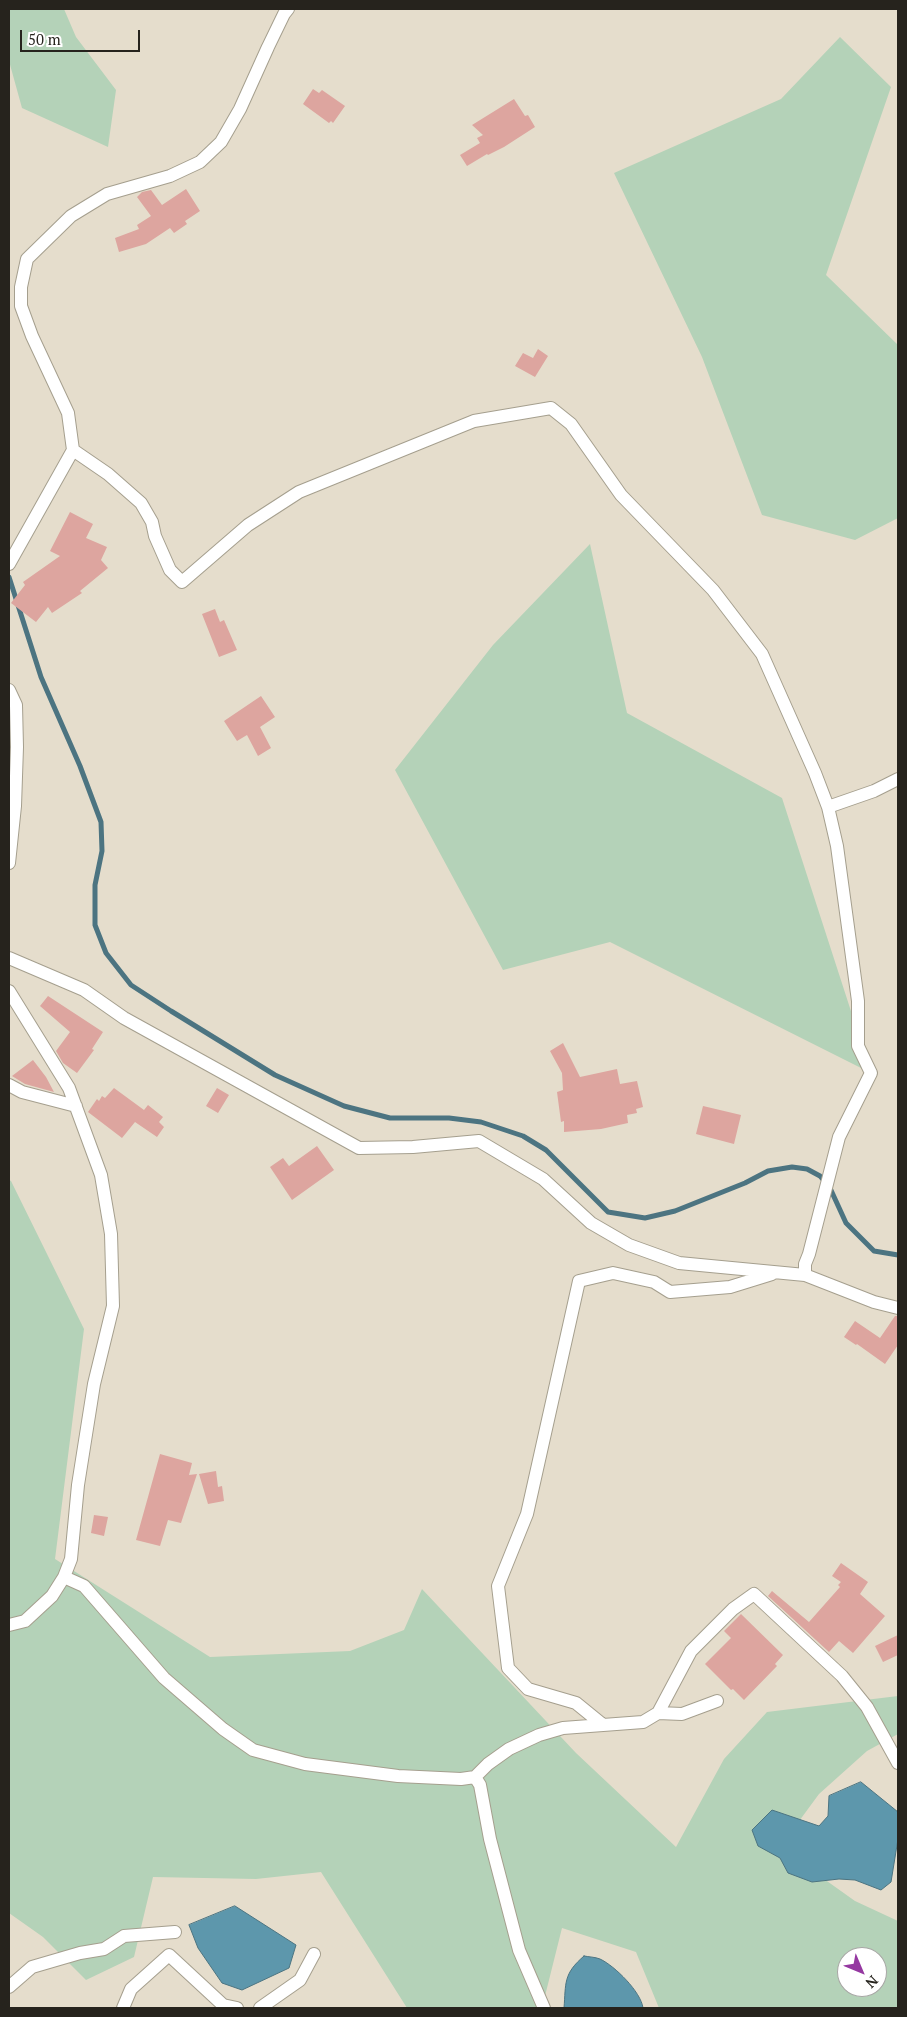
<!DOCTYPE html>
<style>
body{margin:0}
#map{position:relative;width:907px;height:2017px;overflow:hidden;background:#e5ddcc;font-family:"PT Serif",serif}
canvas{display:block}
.frame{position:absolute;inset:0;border:10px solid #26231d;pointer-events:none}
.north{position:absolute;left:837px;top:1947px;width:50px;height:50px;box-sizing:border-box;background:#fff;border:1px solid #a8a7a5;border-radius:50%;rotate:135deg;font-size:14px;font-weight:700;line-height:20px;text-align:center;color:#26231d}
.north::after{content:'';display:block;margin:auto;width:18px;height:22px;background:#9538a1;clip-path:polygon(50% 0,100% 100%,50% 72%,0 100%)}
.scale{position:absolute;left:20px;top:30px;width:120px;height:22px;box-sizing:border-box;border:2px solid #26231d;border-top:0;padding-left:6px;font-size:15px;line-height:18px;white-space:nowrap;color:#26231d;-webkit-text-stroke:4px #fff;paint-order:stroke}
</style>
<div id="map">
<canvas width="907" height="2017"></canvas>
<div class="frame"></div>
<div class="north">N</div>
<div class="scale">50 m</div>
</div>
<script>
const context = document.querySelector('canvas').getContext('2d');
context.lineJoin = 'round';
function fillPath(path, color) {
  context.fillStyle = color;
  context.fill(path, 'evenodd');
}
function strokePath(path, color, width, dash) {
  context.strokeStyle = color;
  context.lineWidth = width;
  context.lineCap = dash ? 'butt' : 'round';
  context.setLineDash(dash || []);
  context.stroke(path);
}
fillPath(new Path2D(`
 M9,9H64L76,37L116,90L108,147L22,108L9,61Z
 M840,37L891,87L826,275L898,345V518L855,540L762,515L702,357L614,173L781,99Z
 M590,544L627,713L782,798L871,1073L610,942L503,970L395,770L493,645Z
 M9,1180L11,1181L84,1329L55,1559L210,1657L350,1651L404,1630L422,1589L576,1753L676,1847L724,1759L767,1712L898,1696V1734L867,1751L819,1794L794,1828L817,1874L855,1901L898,1921V2008H659L636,1952L562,1928L542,2008H407L321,1872L256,1879L153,1877L134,1957L86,1980L43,1937L9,1913ZM847,1957H877V1987H847Z`), '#b4d2b8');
const water = new Path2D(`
 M861,1782L898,1812V1839L891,1882L881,1890L855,1880L839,1879L812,1882L788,1873L780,1858L758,1846L752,1830L772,1810L819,1826L828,1816L829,1796Z
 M235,1906L296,1945L289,1968L242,1990L222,1983L198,1948L189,1925Z
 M584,1956C589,1957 595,1957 600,1959C615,1966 641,1992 643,2008H564C566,1983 563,1974 584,1956Z`);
fillPath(water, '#5d97ac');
strokePath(water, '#4c7481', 1);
strokePath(new Path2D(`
 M9,577L41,677L80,766L101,822L102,851L95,885V925L106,953L131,985L171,1011L275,1075L344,1106L390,1118H449L481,1122L523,1136L546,1150L608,1212L645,1218L675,1211L745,1183L768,1171L792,1167L807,1169L820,1176L830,1188L846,1223L874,1251L898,1255`), '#4c7481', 5);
fillPath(new Path2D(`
 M313,89L319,93L322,90L345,106L333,123L331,121L329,123L303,104Z
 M514,99L525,116L528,115L535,127L504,147L488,155L487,154L467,166L460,155L480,143L477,138L483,135L472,125Z
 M186,189L200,211L185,221L187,224L174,233L170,228L146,244L119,252L115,238L139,229L137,225L151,216L137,197L142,192L151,190L162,205Z
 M538,349L548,356L535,377L515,366L523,353L533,358Z
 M70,512L93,524L86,538L107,547L101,560L108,568L80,591L82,593L52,613L48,607L36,622L11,603L25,585L23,582L60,556L50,551Z
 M215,609L220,622L224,620L237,650L219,657L202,614Z
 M261,696L275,717L260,727L271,748L258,756L247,735L237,741L224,721Z
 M48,996L103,1032L92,1049L94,1050L77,1073L63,1063L56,1051L70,1032L40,1006Z
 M563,1043L580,1077L617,1069L620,1084L637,1081L643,1107L636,1109L637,1113L627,1115L628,1123L601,1129L564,1132V1121L561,1122L557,1092L563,1090L562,1073L550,1051Z
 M33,1060L46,1077L54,1092L25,1084L12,1076Z
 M114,1088L144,1110L148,1105L163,1117L159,1122L164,1127L157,1137L135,1122L122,1138L88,1112L97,1099L99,1101L102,1096L105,1098Z
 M217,1088L229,1095L218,1113L206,1106Z
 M703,1106L741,1115L734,1144L696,1134Z
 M317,1146L334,1170L292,1200L270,1167L283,1158L289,1166Z
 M895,1316H898V1345L885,1364L857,1344L856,1345L844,1337L855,1321L880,1338Z
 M160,1454L192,1463L189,1475L197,1474L181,1523L168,1520L160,1546L136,1540Z
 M216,1471L218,1487L222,1486L224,1501L208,1504L199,1474Z
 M94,1515L108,1517L104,1536L91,1533Z
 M841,1563L868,1582L860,1594L885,1616L853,1653L839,1641L829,1652L768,1596L772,1591L809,1622L840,1587L838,1585L841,1582L832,1576Z
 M741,1614L783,1655L775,1664L777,1666L744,1700L733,1689L731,1690L705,1664L731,1638L724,1631Z
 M898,1635V1655L883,1662L875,1646Z`), '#dda59f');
const street = new Path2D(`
 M73,450L108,474L141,503L152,522L155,536L170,570L182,582L248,525L299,492L474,421L551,408L571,424L621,495L713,590L762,654L815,773L828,807L837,846L858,1001V1046L871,1073L839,1137L809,1254L805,1264V1275
 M9,564L73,450L68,413L32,336L21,306V287L27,259L71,216L107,194L170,176L200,162L221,142L240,109L268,47L284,14L288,9
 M9,690L16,705L17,747L15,806L9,863
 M828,807L874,791L898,779
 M9,958L84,990L124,1018L359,1148L413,1147L479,1141L543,1179L591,1223L629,1245L679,1263L805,1275L874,1302L898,1308
 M9,991L69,1088L101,1175L111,1234L113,1306L94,1384L78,1485L71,1559L64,1577L52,1596L25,1621L9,1625
 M9,1085L22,1092L76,1106
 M64,1577L84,1586L164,1678L223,1729L253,1750L305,1764L398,1776L461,1779L475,1777L488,1764L509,1749L539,1735L563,1728L643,1722L658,1713L691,1651L733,1609L754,1594L842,1676L867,1707L898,1763
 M658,1713L682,1714L717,1701
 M603,1725L576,1703L528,1689L508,1668L498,1586L527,1514L579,1281L613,1273L654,1282L670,1292L730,1287L772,1274
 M475,1777L480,1785L490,1839L519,1950L544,2008
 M9,1987L32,1967L80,1953L104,1949L124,1936L175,1932
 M123,2008L131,1989L169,1955L223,2005L237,2008
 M260,2008L300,1980L314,1954`);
strokePath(street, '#a59f8e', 14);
strokePath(street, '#fff', 12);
</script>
